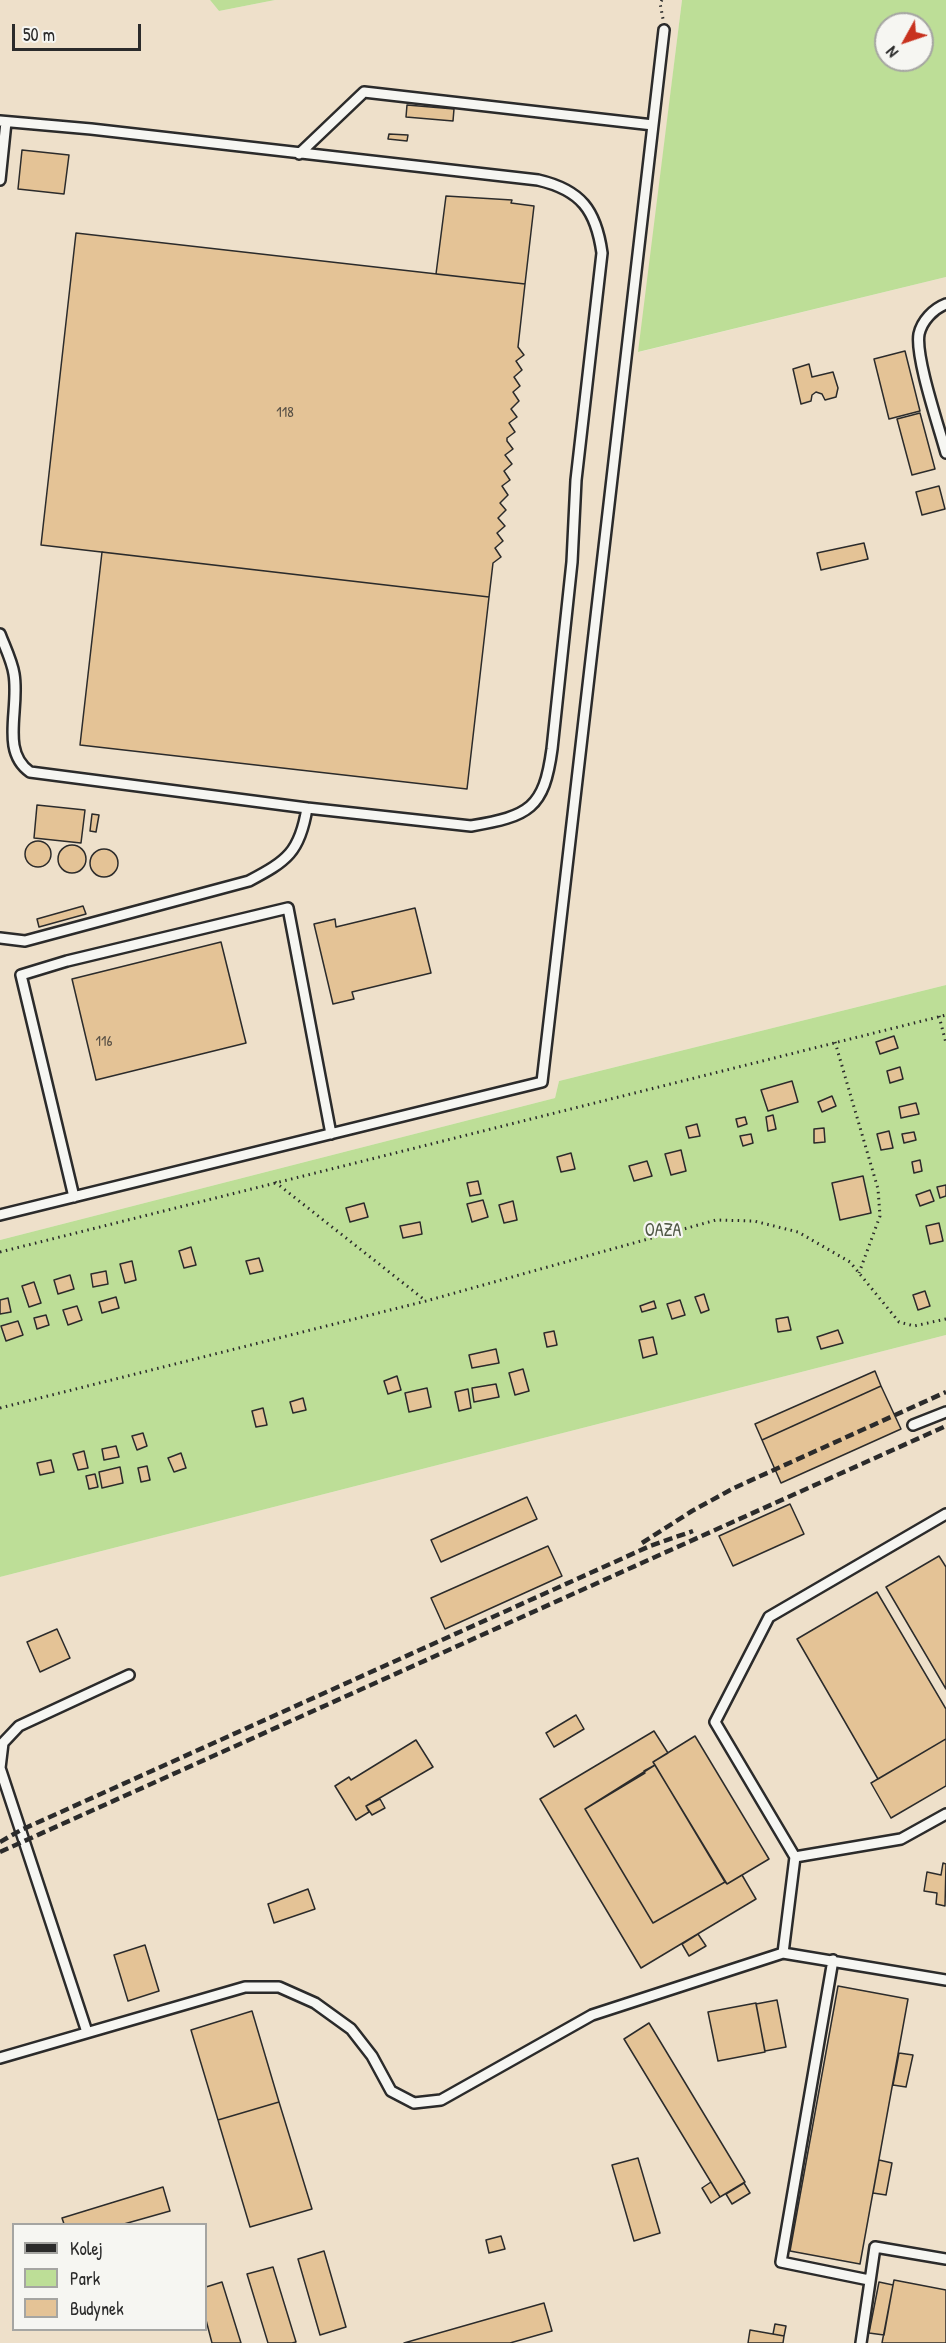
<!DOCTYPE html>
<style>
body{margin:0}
#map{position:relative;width:946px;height:2343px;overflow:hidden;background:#f2ece0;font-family:"Patrick Hand",sans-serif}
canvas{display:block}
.legend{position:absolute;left:12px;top:2223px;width:195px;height:108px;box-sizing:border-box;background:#f6f6f2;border:2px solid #a5a5a2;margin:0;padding:8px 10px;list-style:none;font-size:18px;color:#2b2b2b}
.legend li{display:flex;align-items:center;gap:12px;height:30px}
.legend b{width:30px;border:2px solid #a5a5a2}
.north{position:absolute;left:874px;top:12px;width:60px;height:60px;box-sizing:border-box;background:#f6f6f2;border:2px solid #a5a5a2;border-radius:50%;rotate:230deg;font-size:16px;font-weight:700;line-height:24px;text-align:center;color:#2b2b2b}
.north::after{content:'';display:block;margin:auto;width:21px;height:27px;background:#c8321e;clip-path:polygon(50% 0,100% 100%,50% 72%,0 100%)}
.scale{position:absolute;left:12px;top:24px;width:129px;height:27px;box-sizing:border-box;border:3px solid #2b2b2b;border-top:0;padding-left:8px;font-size:18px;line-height:21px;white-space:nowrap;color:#2b2b2b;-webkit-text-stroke:4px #f6f6f2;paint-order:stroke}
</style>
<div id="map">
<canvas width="946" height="2343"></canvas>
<ul class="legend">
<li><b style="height:8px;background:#2b2b2b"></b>Kolej</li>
<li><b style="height:16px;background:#bdde97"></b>Park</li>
<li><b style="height:16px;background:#e4c396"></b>Budynek</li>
</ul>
<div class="north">N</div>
<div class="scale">50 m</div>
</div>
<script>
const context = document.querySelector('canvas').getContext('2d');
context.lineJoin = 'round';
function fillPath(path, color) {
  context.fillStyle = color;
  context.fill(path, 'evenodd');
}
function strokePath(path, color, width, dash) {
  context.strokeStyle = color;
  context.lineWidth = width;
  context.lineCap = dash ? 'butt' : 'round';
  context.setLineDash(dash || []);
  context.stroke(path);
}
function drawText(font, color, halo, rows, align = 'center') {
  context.font = font + ' "Patrick Hand",sans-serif';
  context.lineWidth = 4.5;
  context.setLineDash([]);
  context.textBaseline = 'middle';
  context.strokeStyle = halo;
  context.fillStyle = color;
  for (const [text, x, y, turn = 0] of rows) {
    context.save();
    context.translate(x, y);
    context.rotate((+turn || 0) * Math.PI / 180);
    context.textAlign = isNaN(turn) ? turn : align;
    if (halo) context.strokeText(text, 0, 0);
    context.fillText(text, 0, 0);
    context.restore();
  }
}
fillPath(new Path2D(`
 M0,0H210L219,11L275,0H682L639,352L946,277V985L559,1081L555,1098L0,1240Z
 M946,1335V2343H0V1577ZM14,2224H206V2330H14Z`), '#eee0ca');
fillPath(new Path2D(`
 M210,0H275L219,11Z
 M682,0H946V277L638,352ZM886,24H922V60H886Z
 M946,985V1335L0,1577V1240L555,1098L559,1081Z`), '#bdde97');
const building = new Path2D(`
 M407,105L454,109L453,121L406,117Z
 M389,134L408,135L407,141L388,139Z
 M22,150L69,155L64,194L18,189Z
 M446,196L512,200L511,203L534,206L525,284L436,274Z
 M76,233L525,284L518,347L524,355L516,361L522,370L514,377L520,386L513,392L519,401L511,409L517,417L509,423L515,432L507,438V441L513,449L505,455L512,464L504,471L510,480L502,486L508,495L500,503L506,510L498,518L505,526L497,533L503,541L495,548L501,557L493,563L489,597L41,545Z
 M905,351L920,411L889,419L874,359Z
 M809,364L812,377L833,372L838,388L836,397L825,400L822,394L816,392L812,395L811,401L801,404L793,369Z
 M920,413L935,469L912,475L897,419Z
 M939,486L945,509L922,515L916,492Z
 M864,543L868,559L821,570L817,553Z
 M102,552L489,597L467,789L80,745Z
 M37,805L85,810L81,843L34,838Z
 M92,814L99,815L96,832L90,831Z
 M25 854a13 13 0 1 1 26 0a13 13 0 1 1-26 0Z
 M58 859a14 14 0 1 1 28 0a14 14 0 1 1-28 0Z
 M90 863a14 14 0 1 1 28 0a14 14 0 1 1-28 0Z
 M83,906L86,914L39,927L37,919Z
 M415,908L431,973L352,992L354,999L333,1004L314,924L335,919L336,927Z
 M221,942L246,1043L96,1080L72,979Z
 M894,1036L898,1048L880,1054L876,1042Z
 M900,1067L903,1079L890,1083L887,1071Z
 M792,1081L798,1102L768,1111L761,1090Z
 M832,1096L836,1106L822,1112L818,1102Z
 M916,1103L919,1114L901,1118L899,1107Z
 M773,1115L776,1129L768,1131L766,1117Z
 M745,1117L747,1124L738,1127L736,1119Z
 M697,1124L700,1136L689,1138L686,1127Z
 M824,1128L825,1142L814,1143V1129Z
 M889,1131L893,1148L881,1150L877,1134Z
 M914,1132L916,1140L904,1143L902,1134Z
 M751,1134L753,1143L743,1146L740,1136Z
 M681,1150L686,1171L671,1175L665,1154Z
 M571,1153L575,1169L561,1172L557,1157Z
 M920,1160L922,1171L914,1173L912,1162Z
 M647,1161L652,1176L634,1181L629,1166Z
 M863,1176L871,1213L840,1220L832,1183Z
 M478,1181L481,1194L470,1196L467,1183Z
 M946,1185V1196L940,1198L937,1187Z
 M930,1190L934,1201L920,1206L916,1195Z
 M483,1200L488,1217L472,1222L467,1204Z
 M513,1201L517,1220L504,1223L499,1205Z
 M364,1203L368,1217L350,1222L346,1208Z
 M420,1222L422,1234L403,1238L400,1226Z
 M939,1223L943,1241L930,1244L926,1226Z
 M191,1247L196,1265L184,1268L179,1251Z
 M259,1258L263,1271L250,1274L246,1261Z
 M132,1261L136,1280L125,1283L120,1264Z
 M106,1271L108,1284L93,1287L91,1274Z
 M70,1275L74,1289L58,1294L54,1280Z
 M34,1282L41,1303L29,1307L22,1286Z
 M925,1291L930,1306L918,1310L913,1295Z
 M704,1294L709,1310L701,1313L695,1297Z
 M116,1297L119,1308L102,1313L99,1302Z
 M8,1298L11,1312L0,1314V1300Z
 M680,1300L685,1315L672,1319L667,1304Z
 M654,1301L656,1308L642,1312L640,1306Z
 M77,1306L82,1320L68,1325L63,1310Z
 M46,1315L49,1325L37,1329L34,1318Z
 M788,1317L791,1330L778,1332L776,1319Z
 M18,1321L23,1335L6,1341L1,1326Z
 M838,1330L843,1343L821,1349L817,1337Z
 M554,1331L557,1345L547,1347L544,1333Z
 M653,1337L657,1354L643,1358L639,1340Z
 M496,1349L499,1363L472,1368L469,1355Z
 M523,1369L529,1391L515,1395L509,1373Z
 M875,1371L881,1386L762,1440L755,1424Z
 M397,1376L401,1390L388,1394L384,1381Z
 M496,1384L499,1397L474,1402L472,1388Z
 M881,1386L901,1429L781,1483L762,1440Z
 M427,1388L431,1407L409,1412L405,1393Z
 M468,1389L471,1408L459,1411L455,1392Z
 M303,1398L306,1410L293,1413L290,1402Z
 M263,1408L267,1425L256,1427L252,1411Z
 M143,1433L147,1446L137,1450L132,1436Z
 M116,1446L119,1457L104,1460L102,1449Z
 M84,1451L88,1468L78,1470L73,1454Z
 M181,1453L186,1468L174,1472L168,1458Z
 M51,1460L54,1472L40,1475L37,1463Z
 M147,1466L150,1480L141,1482L138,1468Z
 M120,1467L123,1483L102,1488L99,1472Z
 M95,1474L98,1487L89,1489L86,1476Z
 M527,1497L537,1519L441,1562L431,1540Z
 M790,1504L804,1534L733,1566L719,1536Z
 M548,1546L562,1576L445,1629L431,1598Z
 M939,1556L946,1567V1689L886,1587Z
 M877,1592L946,1709V1739L878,1779L797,1639Z
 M57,1629L70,1658L40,1672L27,1642Z
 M576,1715L584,1729L554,1747L546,1733Z
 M654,1731L668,1753L653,1762L655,1765L644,1771L645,1773L585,1809L653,1923L725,1882L727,1884L742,1875L756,1899L641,1968L540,1799Z
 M695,1736L769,1859L727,1884L653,1762Z
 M946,1739V1786L891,1818L871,1783Z
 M416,1740L433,1767L366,1806L369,1812L356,1820L335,1786L349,1777L351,1780Z
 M655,1765L725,1882L653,1923L585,1809Z
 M380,1799L385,1808L372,1815L366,1806Z
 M943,1863L946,1864L945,1906L936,1904L937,1893L924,1891L927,1872L941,1875Z
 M308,1889L315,1909L274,1923L268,1904Z
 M698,1934L706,1946L689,1956L682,1944Z
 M145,1945L159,1991L128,2001L114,1955Z
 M838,1986L908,1999L860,2264L790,2251Z
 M777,2000L786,2047L765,2051L756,2004Z
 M756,2003L765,2052L718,2061L708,2012Z
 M252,2011L279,2102L218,2120L191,2030Z
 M649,2023L745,2182L720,2197L624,2039Z
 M899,2053L913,2055L906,2087L893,2085Z
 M279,2102L312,2209L250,2227L218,2120Z
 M638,2158L660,2233L634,2241L612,2165Z
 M879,2160L892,2163L886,2195L873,2193Z
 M711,2182L720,2197L711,2203L702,2188Z
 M744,2183L750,2193L732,2204L726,2194Z
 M163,2187L170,2211L124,2224H64L62,2218Z
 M501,2236L505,2249L489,2253L486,2240Z
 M324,2251L346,2327L320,2335L298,2259Z
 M273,2267L296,2342L292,2343H268L247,2274Z
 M894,2280L946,2290V2343H882Z
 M222,2282L241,2343H212L206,2320V2287Z
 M879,2282L893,2285L884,2335L869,2333Z
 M544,2303L552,2331L510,2343H404Z
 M775,2324L786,2326L784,2336L773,2334Z
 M750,2330L784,2336L783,2343H748Z`);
fillPath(building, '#e4c396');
strokePath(building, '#2b2b2b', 1.5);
const lane = new Path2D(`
 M0,121L91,129L538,180C581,190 596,210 602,253L576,480L572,562L552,749C544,809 529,816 471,826L307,808L30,772C0,751 20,709 14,674C12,661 5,647 0,634
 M299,154L364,92L653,125
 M0,180L6,122
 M946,304C933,309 922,321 919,334C915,357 939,427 946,453
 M0,938L25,941L249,881C287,861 300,852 307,808
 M74,1197L21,975L67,961L288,908L331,1134
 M0,1215L542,1082L664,30
 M913,1425L946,1412
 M795,1857L901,1839L946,1814
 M783,1953L795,1857L715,1722L769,1617L946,1514
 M833,1960L781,2262L869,2280
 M87,2032L0,1768L3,1743L19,1726L129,1675
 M0,2058L245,1987H279L315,2003L351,2029L372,2056L391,2091L414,2103L441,2100L592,2015L783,1953L946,1980
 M861,2343L875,2247L946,2259`);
strokePath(lane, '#2b2b2b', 14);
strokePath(new Path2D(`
 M662,0L660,3L663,19
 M939,1016L946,1043
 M835,1042L878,1189L880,1216L859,1273
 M275,1182L426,1301
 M0,1252L946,1015
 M0,1408L426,1301L716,1220L754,1221L798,1232L850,1262L899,1322L914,1326L946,1319`), '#2b2b2b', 3, [1.5, 4.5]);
strokePath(lane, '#f6f6f2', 9);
strokePath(new Path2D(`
 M642,1543L692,1511L734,1488L946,1392
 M0,1842L21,1830L650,1546L693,1531
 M0,1852L946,1426`), '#2b2b2b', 4.5, [9, 4.5]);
drawText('15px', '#595146', null, [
 ["118",285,413],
 ["116",104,1042]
]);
drawText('18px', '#505846', '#f6f6f2', [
 ["OAZA",663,1231]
]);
</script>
